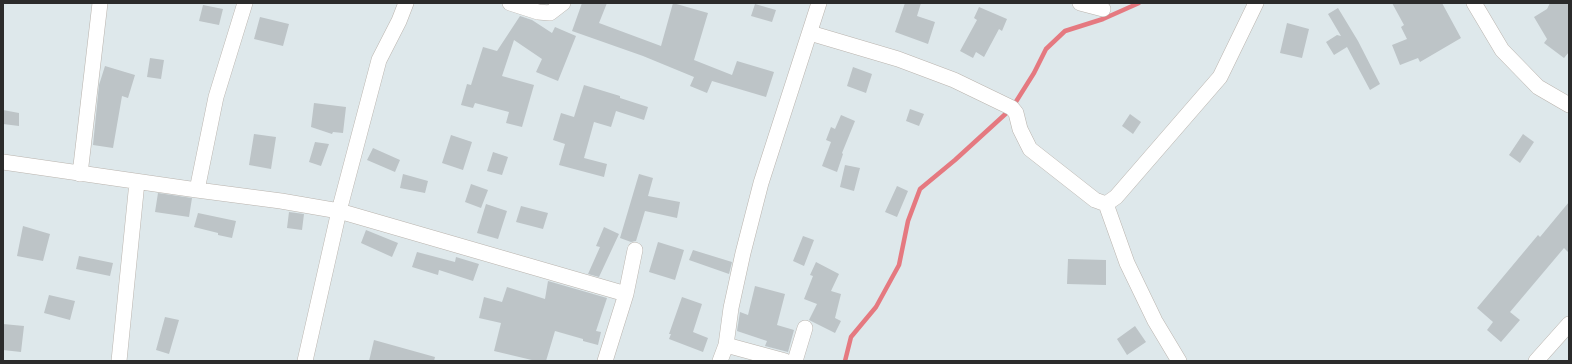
<!DOCTYPE html>
<style>
body{margin:0}
#map{position:relative;width:1572px;height:364px;overflow:hidden;background:#dee8eb;font-family:Ubuntu,sans-serif}
canvas{display:block}
.frame{position:absolute;inset:0;border:4px solid #2b2b2b;pointer-events:none}
</style>
<div id="map">
<canvas width="1572" height="364"></canvas>
<div class="frame"></div>
</div>
<script>
const context = document.querySelector('canvas').getContext('2d');
context.lineJoin = 'round';
function strokePath(path, color, width, dash) {
  context.strokeStyle = color;
  context.lineWidth = width;
  context.lineCap = dash ? 'butt' : 'round';
  context.setLineDash(dash || []);
  context.stroke(path);
}
function fillPath(path, color) {
  context.fillStyle = color;
  context.fill(path, 'evenodd');
}
strokePath(new Path2D(`
 M845,361L851,337L876,307L899,265L908,221L920,189L955,160L1012,108L1034,73L1046,49L1065,31L1103,19L1139,3`), '#e57980', 4.5);
fillPath(new Path2D(`
 M582,3H607L599,23L661,46L673,3L708,13L694,60L732,75L737,61L774,72L766,97L712,81L707,93L690,86L694,77L643,56L572,31Z
 M905,3H921L917,16L935,22L928,44L895,32Z
 M1392,3H1442L1461,38L1420,62L1418,58L1400,65L1392,45L1407,39L1401,27L1404,25Z
 M1550,3H1569V52L1564,58L1544,43L1547,39L1534,17L1547,9Z
 M755,4L776,10L772,22L751,16Z
 M203,5L223,9L219,25L199,21Z
 M979,7L1007,19L1002,31L999,29L984,57L976,52L973,58L960,51L977,20L974,18Z
 M1338,8L1358,41L1380,84L1370,90L1347,47L1334,55L1326,42L1337,35L1341,36L1328,14Z
 M520,16L532,20L552,33L555,27L576,36L558,81L536,72L542,59L514,40L502,76L534,85L522,127L506,123L509,112L475,103L473,108L461,105L467,84L471,85L483,47L497,51Z
 M260,17L289,24L283,46L254,39Z
 M1287,23L1309,29L1302,58L1280,53Z
 M150,58L164,60L161,79L147,77Z
 M105,66L135,75L128,98L122,96L113,148L93,145L99,85Z
 M853,67L872,74L866,93L847,86Z
 M584,85L620,96V98L648,107L644,120L616,111L611,127L594,122L584,158L607,164L604,177L559,165L565,144L553,140L561,113L574,117Z
 M314,103L346,107L343,133L333,132L332,134L311,127Z
 M910,109L924,114L919,126L906,121Z
 M3,110L19,113V126L3,124Z
 M1130,114L1141,122L1133,134L1122,126Z
 M841,115L855,121L842,153L843,154L837,172L822,166L831,142L826,140L831,127L835,129Z
 M254,134L276,137L271,169L249,165Z
 M1523,134L1534,142L1520,163L1509,155Z
 M451,135L472,142L463,170L442,163Z
 M315,142L329,144L321,166L309,162Z
 M373,148L400,160L395,172L367,160Z
 M493,152L508,157L502,175L487,171Z
 M845,165L860,168L854,191L840,187Z
 M403,174L428,181L425,193L400,188Z
 M639,174L653,178L648,196L680,202L677,218L645,211L636,241L631,242L620,238Z
 M471,184L488,190L481,208L465,202Z
 M897,186L908,191L897,217L885,212Z
 M158,193L192,198L189,217L155,212Z
 M1569,202V253L1564,248L1510,312L1520,320L1501,342L1487,330L1493,322L1477,308L1538,235L1540,237Z
 M486,204L507,211L498,239L477,233Z
 M521,206L548,213L543,229L516,222Z
 M289,212L304,214L302,230L287,228Z
 M198,213L236,221L232,238L218,235V233L194,227Z
 M23,226L50,234L43,261L17,256Z
 M604,227L619,234L599,277L588,274L600,247L596,246Z
 M366,230L398,243L392,257L361,243Z
 M803,236L814,240L804,266L793,261Z
 M658,242L684,250L675,280L649,272Z
 M693,250L732,262L729,274L689,260Z
 M417,252L455,262L456,257L479,264L473,281L439,270L438,275L412,267Z
 M79,256L113,263L110,276L76,269Z
 M1068,259L1106,260V285L1067,284Z
 M816,262L839,274L831,291L841,294L835,318L841,321L835,333L809,320L817,304L804,299L813,276L810,275Z
 M548,281L607,298L596,331L601,332L598,345L583,341V339L555,331L546,361H536L494,351L501,323L479,318L484,297L502,302L507,287L545,299Z
 M755,286L785,294L777,325L794,330L788,352L765,346L767,341L737,331L740,312L748,315Z
 M49,295L75,301L70,320L44,313Z
 M682,297L702,304L693,332L708,338L703,352L669,339L671,334H669Z
 M165,317L179,320L169,354L156,350Z
 M3,324L24,326L21,352L3,350Z
 M1135,326L1146,342L1127,355L1117,339Z
 M374,340L435,357L434,361H369Z`), '#bdc4c7');
const street = new Path2D(`
 M510,3L538,12L550,13L563,3
 M1080,3L1103,9
 M1474,3L1502,50L1538,87L1569,105
 M810,33L898,59L954,80L1012,108L1016,113L1020,129L1030,149L1095,200L1106,204L1116,197L1220,77L1256,3
 M3,162L197,190L216,97L245,3
 M80,174L100,3
 M197,190L281,201L339,211L626,294
 M1106,204L1127,263L1155,321L1179,361
 M726,345L785,361
 M119,361L137,182
 M305,361L339,211L379,60L399,21L406,3
 M605,361L626,294L635,250
 M720,361L726,345L731,308L743,253L761,183L819,3
 M795,361L805,328
 M1536,361L1569,324`);
strokePath(street, '#bab4ae', 16);
strokePath(street, '#fff', 15);
</script>
